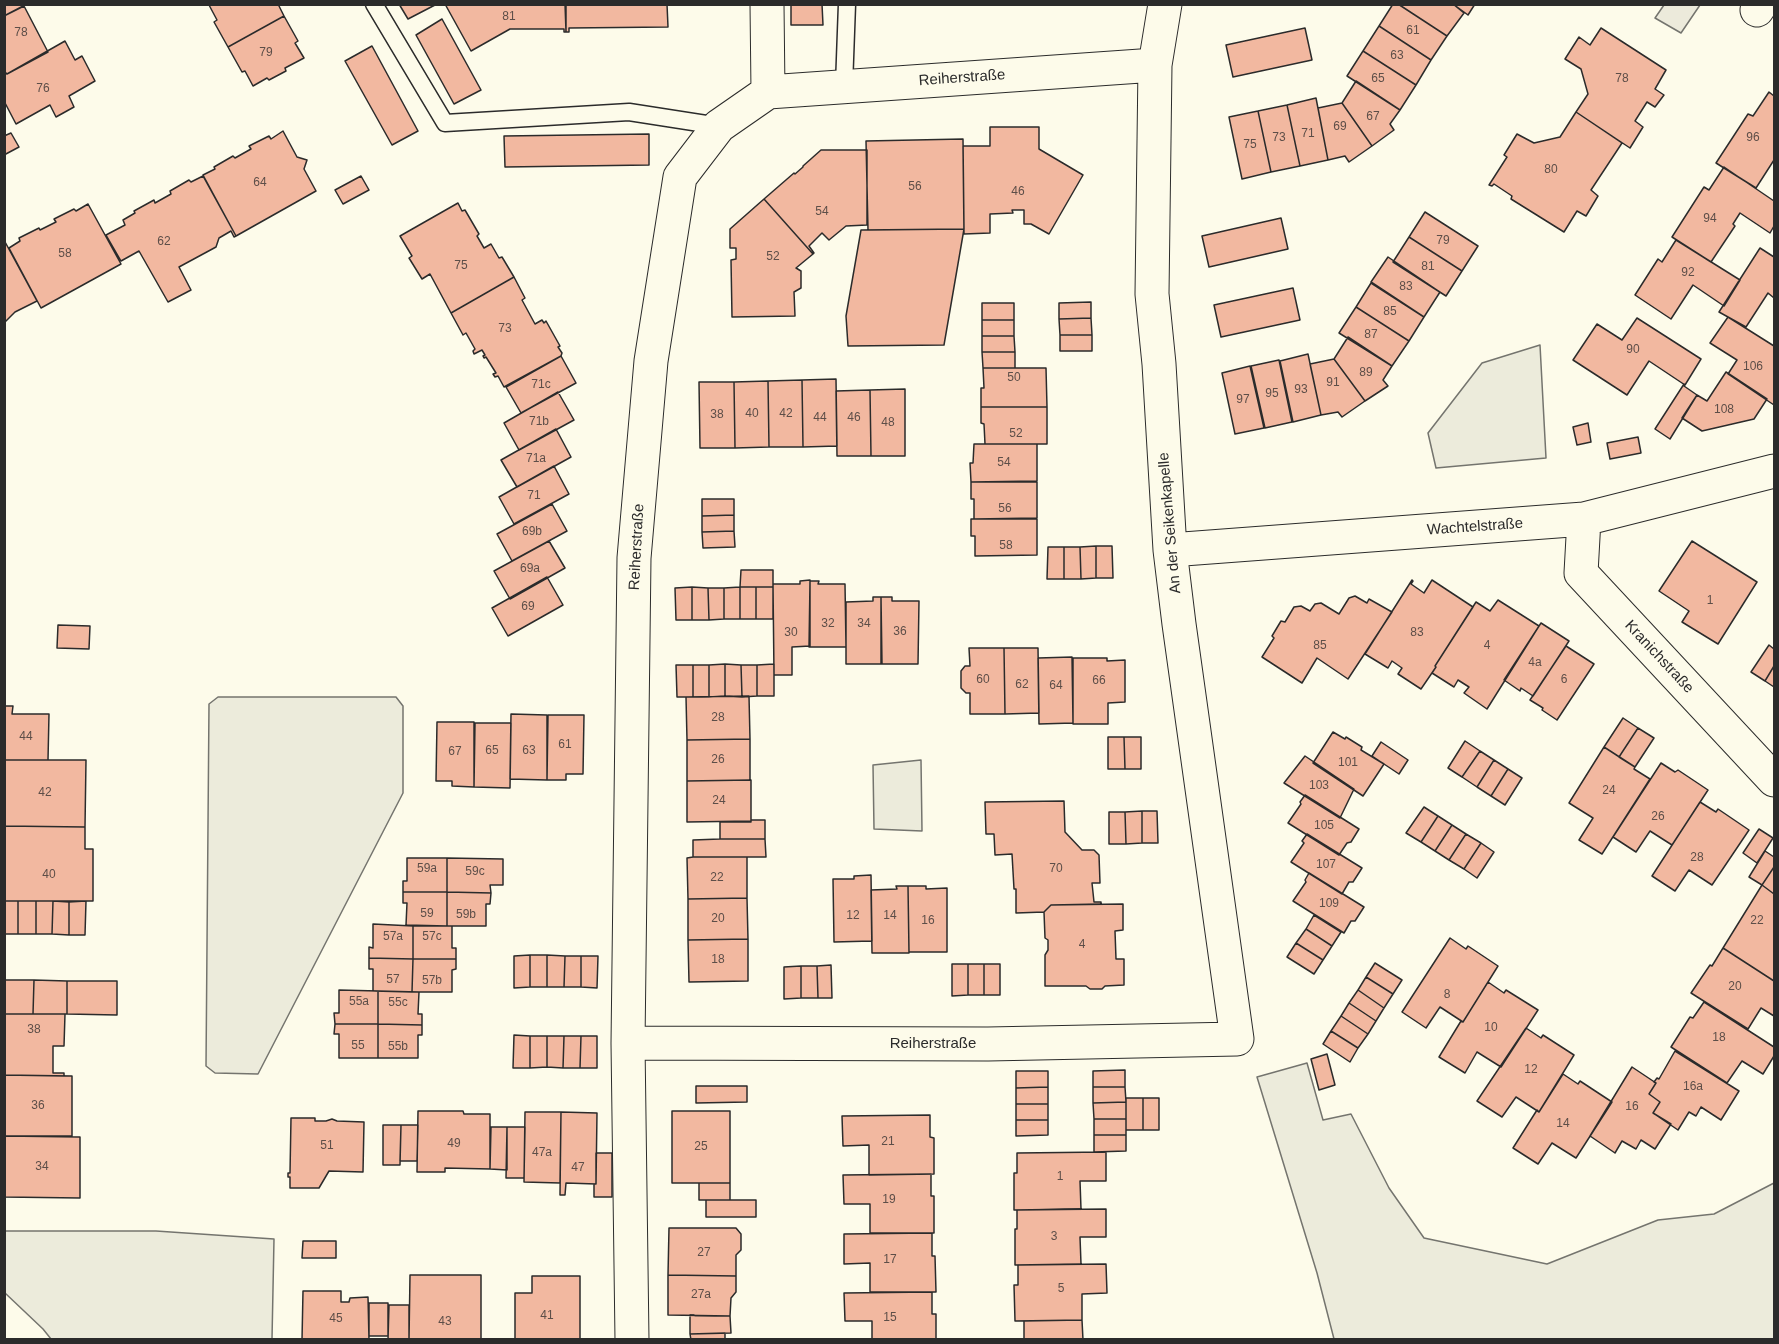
<!DOCTYPE html>
<meta charset="utf-8">
<style>
body{margin:0}
#map{position:relative;width:1779px;height:1344px;overflow:hidden;background:#fdfbea;font-family:Arial,sans-serif}
canvas{display:block}
.frame{position:absolute;inset:0;border:6px solid #2b2b2b;pointer-events:none}
</style>
<div id="map">
<canvas width="1779" height="1344"></canvas>
<div class="frame"></div>
</div>
<script>
const context = document.querySelector('canvas').getContext('2d');
context.lineJoin = 'round';
function fillPath(path, color) {
  context.fillStyle = color;
  context.fill(path, 'evenodd');
}
function strokePath(path, color, width, dash) {
  context.strokeStyle = color;
  context.lineWidth = width;
  context.lineCap = dash ? 'butt' : 'round';
  context.setLineDash(dash || []);
  context.stroke(path);
}
function drawText(font, color, halo, rows, align = 'center') {
  context.font = font + ' Arial,sans-serif';
  context.lineWidth = 4.5;
  context.setLineDash([]);
  context.textBaseline = 'middle';
  context.strokeStyle = halo;
  context.fillStyle = color;
  for (const [text, x, y, turn = 0] of rows) {
    context.save();
    context.translate(x, y);
    context.rotate((+turn || 0) * Math.PI / 180);
    context.textAlign = isNaN(turn) ? turn : align;
    if (halo) context.strokeText(text, 0, 0);
    context.fillText(text, 0, 0);
    context.restore();
  }
}
const green = new Path2D(`
 M1540,345L1546,458L1436,468L1428,433L1482,363Z
 M218,697H396L403,706V793L258,1074L215,1073L206,1066L209,704Z
 M921,760L922,831L874,829L873,765Z
 M1307,1063L1323,1120L1351,1114L1389,1188L1424,1238L1547,1264L1658,1220L1714,1214L1774,1183V1339H1334L1317,1273L1257,1077Z
 M4,1231H156L274,1239L272,1339H51L43,1329L5,1293Z`);
fillPath(green, '#ecebdb');
strokePath(green, '#74746e', 1.5);
const parking = new Path2D(`
 M1664,5V4L1700,5L1681,33L1655,18Z`);
fillPath(parking, '#eceadb');
strokePath(parking, '#74746e', 1.5);
const building = new Path2D(`
 M4,4H27L4,16Z
 M278,4L284,16L228,47L214,22L217,20L209,5Z
 M399,4H435V5L408,19Z
 M445,4H565L566,32H564V29H510L471,51Z
 M566,4H667L668,27L569,28V32H566Z
 M791,4H822L823,25H791Z
 M1393,4H1398L1447,36L1431,60L1379,26Z
 M1398,4H1453L1464,13L1447,36Z
 M1453,4H1475L1468,15Z
 M24,6L48,52L7,74L4,71V16Z
 M284,16L298,41L295,43L304,58L285,68L286,71L269,80L267,78L253,86L245,71L242,72L228,47Z
 M442,19L481,90L454,104L416,35Z
 M1379,26L1431,60L1416,85L1363,51Z
 M1305,28L1312,60L1233,77L1226,45Z
 M1601,28L1666,70L1655,89L1664,95L1655,107L1647,102L1635,121L1643,127L1630,148L1576,112L1588,94L1581,69L1565,59L1579,37L1590,45Z
 M65,41L75,60L82,56L95,81L69,96L74,107L56,117L50,105L16,124L4,101V73L7,74Z
 M372,46L418,131L392,145L345,61Z
 M1363,51L1416,85L1400,110L1347,76Z
 M1356,81L1400,110L1390,124L1394,130L1372,146L1342,103Z
 M1769,92L1774,96V160L1756,188L1716,163L1748,114L1753,116Z
 M1316,98L1328,160L1300,166L1287,105Z
 M1342,103L1372,146L1349,162L1345,156L1328,160L1318,108Z
 M1287,105L1300,166L1271,172L1258,111Z
 M1258,111L1271,172L1242,179L1229,117Z
 M1576,112L1622,143L1591,190L1598,196L1586,216L1577,211L1564,232L1511,199L1512,196L1494,184L1492,186L1489,185L1507,157L1504,155L1517,134L1534,143L1560,137Z
 M990,127H1039V149L1083,175L1049,234L1031,224H1024V210H1012L1013,213L990,214V233L964,234L963,146H990Z
 M283,131L297,157L307,160L304,169L316,191L236,236L203,175L215,169L214,167L233,156L235,158L251,149L249,146L269,136L271,139Z
 M11,133L19,147L4,155V136Z
 M649,134V165L505,167L504,136Z
 M963,139L964,229L868,230L866,141Z
 M821,150H867V225L846,226L829,240L822,233L809,246L814,253L813,254L764,199L794,173L795,174L803,167V166Z
 M1724,167L1774,201V226L1770,233L1740,213L1733,224L1735,226L1711,262L1672,237L1704,187L1709,190Z
 M203,176L236,236L234,237L231,231L219,238L216,247L179,267L191,290L168,302L139,251L121,261L106,235L125,225L123,220L135,213L134,211L154,200L155,203L171,194L170,191L189,180L191,182Z
 M361,176L369,190L343,204L335,190Z
 M764,199L813,254L796,268L801,271V288L794,292L795,316L732,317L731,260L736,259V248H730V229Z
 M458,203L462,211L465,210L479,234L477,236L484,248L491,244L499,258L502,257L514,277L451,313L430,274L422,279L409,258L412,256L400,236Z
 M88,204L121,264L41,308L9,248L20,241L19,238L39,228L40,230L56,222L54,219L74,209L76,211Z
 M1425,212L1478,246L1462,271L1409,237Z
 M1281,218L1288,249L1209,267L1202,236Z
 M964,229L944,345L848,346L846,316L861,230Z
 M1409,237L1462,271L1446,296L1393,262Z
 M4,240L37,301L15,312L4,323Z
 M1676,240L1740,280L1724,306L1693,285L1671,319L1635,295L1658,259L1662,262Z
 M1760,248L1774,257V298L1768,293L1746,327L1719,312Z
 M1388,257L1440,292L1424,317L1371,282Z
 M514,277L525,298L522,300L535,324L542,320L544,323L546,321L560,346L558,347L562,353L561,356L504,387L498,376L495,377L493,374L496,373L486,357L484,358L483,356L485,355L482,350L474,354L473,351L475,349L466,333L463,335L451,313Z
 M1371,283L1424,317L1409,341L1356,307Z
 M1293,288L1300,320L1221,337L1214,305Z
 M1091,302V318L1059,319V303Z
 M982,303H1014V320H982Z
 M1356,307L1409,341L1392,366L1339,333Z
 M1728,317L1774,346V405L1728,374L1737,360L1710,343Z
 M1091,318L1092,335H1060L1059,319Z
 M1637,318L1701,359L1685,385L1649,361L1627,395L1573,360L1597,324L1622,340Z
 M982,320H1014V336H982Z
 M1060,335H1092V351H1060Z
 M982,336H1014L1015,352H982Z
 M1348,337L1392,366L1383,380L1388,386L1365,401L1334,359Z
 M982,352H1015V368H983Z
 M1308,354L1321,415L1293,422L1280,361Z
 M561,356L576,383L521,413L506,387Z
 M1334,359L1365,401L1342,417L1338,412L1321,415L1310,364Z
 M1279,360L1292,422L1265,428L1251,366Z
 M1250,366L1264,428L1235,434L1222,373Z
 M983,368H1046L1047,407H981V388H984Z
 M1726,372L1767,399L1754,419L1702,431L1682,418L1697,395L1707,401Z
 M836,379L837,446L803,447L802,380Z
 M802,380L803,447H769L768,381Z
 M768,381L769,447L735,448L734,382Z
 M699,382H734L735,448H700Z
 M1684,384V386L1697,395L1670,439L1655,429Z
 M905,389V456H871L870,390Z
 M870,390L871,456H837L836,391Z
 M558,392L574,420L519,450L504,423Z
 M981,407H1047V444H985L984,424L981,423Z
 M1588,423L1591,442L1577,445L1573,427Z
 M556,429L571,457L517,487L501,460Z
 M1638,437L1641,453L1610,459L1607,443Z
 M974,444H1037V481L971,482L970,463H973Z
 M554,466L569,494L514,524L499,497Z
 M971,482H1037V518L974,519V499H971Z
 M702,499H734V515L702,516Z
 M552,504L567,531L512,561L497,534Z
 M734,515V531L702,532V516Z
 M971,519H1037V555L975,556V536H971Z
 M734,531L735,547L703,548L702,532Z
 M549,541L565,568L510,599L494,571Z
 M1692,541L1757,582L1718,644L1682,622L1689,611L1659,591Z
 M1096,546H1112L1113,578H1096Z
 M1096,546V578L1081,579L1080,547Z
 M1048,547H1064V579H1047Z
 M1064,547H1080L1081,579H1064Z
 M741,570H773V587H740Z
 M547,577L563,605L508,636L492,608Z
 M810,580V646L792,647V675H774L773,584H800V581Z
 M1412,580L1413,581L1411,584L1424,593L1432,580L1473,607L1435,666L1436,667L1421,689L1398,674L1402,668L1392,661L1388,668L1365,654Z
 M810,581H819L818,584H845L846,647H809Z
 M692,587V620H676L675,588Z
 M692,587L708,588L709,620H692Z
 M740,587V619H724V588Z
 M740,587H756V619H740Z
 M756,587H773V619H756Z
 M708,588H724V619L709,620Z
 M1355,596L1367,603L1369,599L1392,612L1348,679L1317,658L1302,683L1262,657L1274,638L1272,636L1281,621L1285,622L1294,607L1301,606L1310,611L1315,604L1321,603L1339,614L1349,598Z
 M873,597H881V664H846V602L873,601Z
 M881,597H892V601H919L918,664H882Z
 M1498,600L1539,626L1487,709L1464,693L1469,687L1458,680L1454,687L1432,673L1436,667L1435,666L1476,602L1490,611Z
 M1541,623L1569,641L1533,696L1521,688L1520,691L1504,680Z
 M58,625L90,626L89,649L57,648Z
 M1769,645L1774,649V666L1765,681L1751,672Z
 M1566,646L1594,664L1557,720L1542,710L1543,708L1530,700Z
 M969,648H1004L1005,714H970V693H966L961,688V671L965,666H970Z
 M1004,648H1038L1039,713L1005,714Z
 M1072,657L1073,723L1039,724L1038,658Z
 M1073,658H1107V661L1125,660V702L1108,703V724H1073Z
 M725,664L741,665L742,697L725,696Z
 M725,664V696L709,697V665Z
 M774,664V696H757V665Z
 M676,665H693V697H677Z
 M693,665H709V697H693Z
 M741,665H757V696L742,697Z
 M1774,666V687L1765,681Z
 M749,696L750,739L687,740L686,697Z
 M4,706H13L12,714H49L48,760H4Z
 M511,714L547,715V780L510,779Z
 M548,715H584L583,774H566V780H547Z
 M1623,718L1638,728L1619,757L1604,747Z
 M437,722H474V787L452,786V781H436Z
 M475,723H511L510,788L474,787Z
 M1638,728L1654,738L1635,767L1619,757Z
 M1333,732L1345,739L1346,737L1362,747L1361,750L1384,764L1363,796L1313,763Z
 M1108,737H1124L1125,769H1108Z
 M1124,737H1141V769H1125Z
 M750,739V780L687,781V740Z
 M1465,741L1480,751L1462,777L1448,768Z
 M1381,742L1408,760L1399,774L1372,756Z
 M1604,747L1635,767L1634,769L1650,779L1602,854L1579,840L1593,818L1569,803Z
 M1480,751L1494,760L1477,787L1462,777Z
 M1305,756L1354,789L1340,818L1284,783Z
 M4,760H86L85,827L4,826Z
 M1494,760L1508,769L1491,796L1477,787Z
 M1661,763L1675,772L1678,770L1708,790L1672,845L1650,831L1636,852L1613,837Z
 M1508,769L1522,778L1505,805L1491,796Z
 M751,780V821L687,822V781Z
 M1305,795L1359,829L1351,842L1347,843L1339,855L1288,823L1301,804L1300,802Z
 M1064,801L1065,832L1082,850H1094L1099,855L1100,883H1092L1094,902H1101V904L1051,905L1044,912L1016,913V889H1014L1012,854L995,855L994,834H986L985,802Z
 M1700,802L1716,812L1718,809L1749,830L1712,885L1689,870L1675,891L1652,876Z
 M1424,807L1438,816L1421,842L1406,833Z
 M1142,811H1157L1158,843H1142Z
 M1142,811V843L1126,844L1125,812Z
 M1109,812H1125L1126,844H1109Z
 M1438,816L1452,825L1435,851L1421,842Z
 M751,820H765V839H720V822H751Z
 M1452,825L1466,834L1449,860L1435,851Z
 M4,826L85,827V849H93V901H4Z
 M1759,829L1773,838L1757,863L1743,853Z
 M1307,834L1362,868L1353,882H1349L1342,894L1291,862L1304,843L1302,841Z
 M1466,834L1481,843L1464,869L1449,860Z
 M720,839H765L766,857H693V840Z
 M1481,843L1494,852L1477,878L1464,869Z
 M1765,851L1774,857V867L1762,885L1749,877Z
 M693,857H747V898L688,899L687,858Z
 M407,858H447V892H403V881H407Z
 M447,858L503,859V885H490L491,893L447,892Z
 M1774,867V894L1762,885Z
 M1309,873L1364,907L1355,921H1351L1344,933L1293,901L1306,882L1305,880Z
 M871,875L872,941L834,942L833,879H854V876Z
 M1762,885L1774,894V981L1723,948Z
 M896,886H908L909,953H872L871,890L897,889Z
 M908,886H926V889L947,888V952H909Z
 M403,892H447V926L406,925L407,903H403Z
 M447,892L491,893L490,904H486V926H447Z
 M747,898L748,939L688,940V899Z
 M4,901H18V934H4Z
 M18,901H36V934H18Z
 M36,901H53L52,934H36Z
 M53,901L69,902V935L52,934Z
 M86,901L85,935H69V902Z
 M1123,904V930L1115,931L1116,959H1124V985L1105,986L1102,989H1090L1086,986H1045V955L1048,950V940L1045,938L1044,912L1051,905Z
 M1314,915L1341,932L1332,946L1306,929Z
 M373,924L413,926V959L369,958V947L373,948Z
 M413,926H452V948H456V959H413Z
 M1306,929L1332,946L1323,960L1296,943Z
 M1450,938L1466,949L1468,946L1498,966L1463,1022L1440,1007L1426,1028L1402,1012Z
 M748,939V981L689,982L688,940Z
 M1296,943L1323,960L1314,974L1287,957Z
 M1723,948L1774,981V1016L1761,1008L1748,1029L1691,993L1710,965L1712,966Z
 M530,955V987L514,988V956Z
 M530,955H547V987H530Z
 M547,955L565,956L564,987H547Z
 M565,956H581V987H564Z
 M581,956H598L597,988L581,987Z
 M369,958L413,959L412,992L373,991V969H369Z
 M413,959H456V969L452,970V992H412Z
 M1375,963L1402,980L1393,994L1366,977Z
 M952,964H968V995L952,996Z
 M968,964H984V995H968Z
 M984,964H1000V995H984Z
 M831,965L832,998H818L817,966Z
 M801,966V998L784,999V967Z
 M801,966H817L818,998H801Z
 M1366,977L1393,994L1384,1008L1358,990Z
 M4,980H34L33,1014H4Z
 M34,980L67,981V1014H33Z
 M67,981H117V1015L67,1014Z
 M1488,982L1504,993L1506,990L1538,1010L1501,1067L1477,1052L1465,1073L1439,1057L1461,1021L1463,1022Z
 M339,990L378,991V1024H335L334,1013H339Z
 M1358,990L1384,1008L1376,1021L1349,1003Z
 M378,991L419,992L418,1014H422V1025L378,1024Z
 M1704,1002L1774,1047V1056L1763,1074L1742,1061L1727,1083L1671,1047L1690,1017L1693,1018Z
 M1349,1003L1376,1021L1368,1034L1341,1016Z
 M4,1014H65L64,1046H53V1073H64V1076L4,1075Z
 M1341,1016L1368,1034L1358,1048L1331,1031Z
 M335,1024H378V1058H339V1034H334Z
 M378,1024L422,1025V1035H418V1058H378Z
 M1526,1028L1541,1038L1543,1035L1574,1055L1539,1112L1516,1097L1502,1117L1477,1101Z
 M1331,1031L1358,1048L1350,1062L1323,1044Z
 M514,1035L530,1036V1068H513Z
 M530,1036H547V1067L530,1068Z
 M547,1036H564L563,1068L547,1067Z
 M564,1036H581L580,1068H563Z
 M581,1036H597V1068H580Z
 M1675,1051L1739,1091L1721,1120L1701,1107L1696,1116L1689,1112L1678,1130L1653,1113L1660,1102L1649,1094L1656,1083L1654,1082L1657,1078L1659,1079Z
 M1327,1054L1335,1085L1319,1090L1311,1059Z
 M1632,1067L1656,1083L1649,1094L1660,1102L1653,1113L1671,1124L1655,1149L1641,1140L1636,1149L1622,1141L1615,1153L1590,1136Z
 M1125,1070V1087H1093V1071Z
 M1016,1071H1048V1087L1016,1088Z
 M1563,1074L1578,1084L1580,1081L1612,1102L1576,1158L1552,1143L1538,1164L1513,1148L1537,1110L1539,1112Z
 M4,1075L72,1076V1136H4Z
 M696,1086H747V1102L696,1103Z
 M1048,1087V1104H1016V1088Z
 M1093,1087H1125L1126,1102L1093,1103Z
 M1126,1098H1143V1130H1126Z
 M1143,1098H1159V1130H1143Z
 M1126,1102V1119H1094L1093,1103Z
 M1016,1104H1048V1120H1016Z
 M418,1111H463L464,1114H490V1169L445,1168V1172H417Z
 M672,1111H730V1183H672Z
 M525,1112H561L560,1183L524,1182Z
 M561,1112L597,1113L596,1184L566,1183L565,1195H560Z
 M930,1115V1137L934,1138V1174L869,1175V1145L843,1146L842,1116Z
 M291,1118H315V1121H326L332,1119L337,1121L364,1122L363,1172L329,1171L319,1188H290V1177H288V1173H290Z
 M1094,1119H1126V1135H1094Z
 M1016,1120H1048V1135L1016,1136Z
 M383,1125H401L400,1165H383Z
 M401,1125H418L417,1161H400Z
 M491,1127H507V1170L490,1169Z
 M507,1127H525L524,1178H506Z
 M1094,1135H1126V1151L1094,1152Z
 M4,1136L80,1137V1198L4,1197Z
 M1106,1152V1181H1080L1081,1209L1014,1210V1173H1017V1153Z
 M596,1153H612V1197H594V1184H596Z
 M931,1174V1196H934V1233H870V1204H844L843,1175Z
 M699,1183H730V1200H699Z
 M706,1200H756V1217H706Z
 M1106,1209V1237H1080L1081,1264L1015,1265V1229H1017V1210Z
 M669,1228H736L741,1234V1250L736,1255V1276L668,1275Z
 M932,1233V1256H935L936,1292H870V1263L844,1264V1234Z
 M303,1241H336V1258H302Z
 M1106,1264L1107,1293L1082,1294V1320L1015,1321L1014,1285H1018V1265Z
 M410,1275H481V1340H409Z
 M668,1275L736,1276V1292L731,1298L730,1316L668,1315Z
 M532,1276H580V1340H515V1293H532Z
 M303,1291H341V1302H349L350,1298L368,1297L369,1340H302Z
 M932,1292V1314H936V1340H872V1321H845L844,1293Z
 M369,1303H388V1336H369Z
 M389,1305H409V1340H388Z
 M690,1315H694L695,1316H730L731,1333L690,1334Z
 M1082,1320L1083,1340H1024V1321Z
 M725,1333V1340H691L690,1334Z`);
fillPath(building, '#f2b8a0');
strokePath(building, '#2b2b2b', 1.5);
const service = new Path2D(`
 M374,4L445,123L629,112L719,126
 M844,86L847,4`);
const minor = new Path2D(`
 M767,4L768,92
 M1757,10L1761,4
 M1155,65L768,92L719,126L680,177L651,361L634,558L628,1043L988,1044L1237,1039L1179,624L1170,550L1159,364L1152,294L1155,65L1165,4
 M1584,519L1581,573L1774,780
 M1170,550L1584,519L1774,471
 M628,1043L632,1340`);
strokePath(service, '#2b2b2b', 19);
strokePath(minor, '#2b2b2b', 35);
strokePath(service, '#fdfbea', 16);
strokePath(minor, '#fdfbea', 33);
drawText('12px', '#5d4e48', null, [
 ["81",509,17],
 ["61",1413,31],
 ["78",21,33],
 ["79",266,53],
 ["63",1397,56],
 ["65",1378,79],
 ["78",1622,79],
 ["76",43,89],
 ["67",1373,117],
 ["69",1340,127],
 ["71",1308,134],
 ["73",1279,138],
 ["96",1753,138],
 ["75",1250,145],
 ["80",1551,170],
 ["64",260,183],
 ["56",915,187],
 ["46",1018,192],
 ["54",822,212],
 ["94",1710,219],
 ["79",1443,241],
 ["62",164,242],
 ["58",65,254],
 ["52",773,257],
 ["75",461,266],
 ["81",1428,267],
 ["92",1688,273],
 ["83",1406,287],
 ["85",1390,312],
 ["73",505,329],
 ["87",1371,335],
 ["90",1633,350],
 ["106",1753,367],
 ["89",1366,373],
 ["50",1014,378],
 ["91",1333,383],
 ["71c",541,385],
 ["93",1301,390],
 ["95",1272,394],
 ["97",1243,400],
 ["108",1724,410],
 ["40",752,414],
 ["42",786,414],
 ["38",717,415],
 ["44",820,418],
 ["46",854,418],
 ["71b",539,422],
 ["48",888,423],
 ["52",1016,434],
 ["71a",536,459],
 ["54",1004,463],
 ["71",534,496],
 ["56",1005,509],
 ["69b",532,532],
 ["58",1006,546],
 ["69a",530,569],
 ["1",1710,601],
 ["69",528,607],
 ["32",828,624],
 ["34",864,624],
 ["36",900,632],
 ["30",791,633],
 ["83",1417,633],
 ["85",1320,646],
 ["4",1487,646],
 ["4a",1535,663],
 ["60",983,680],
 ["6",1564,680],
 ["66",1099,681],
 ["62",1022,685],
 ["64",1056,686],
 ["28",718,718],
 ["44",26,737],
 ["61",565,745],
 ["65",492,751],
 ["63",529,751],
 ["67",455,752],
 ["26",718,760],
 ["101",1348,763],
 ["103",1319,786],
 ["24",1609,791],
 ["42",45,793],
 ["24",719,801],
 ["26",1658,817],
 ["105",1324,826],
 ["28",1697,858],
 ["107",1326,865],
 ["59a",427,869],
 ["70",1056,869],
 ["59c",475,872],
 ["40",49,875],
 ["22",717,878],
 ["109",1329,904],
 ["59",427,914],
 ["59b",466,915],
 ["12",853,916],
 ["14",890,916],
 ["20",718,919],
 ["16",928,921],
 ["22",1757,921],
 ["57a",393,937],
 ["57c",432,937],
 ["4",1082,945],
 ["18",718,960],
 ["57",393,980],
 ["57b",432,981],
 ["20",1735,987],
 ["8",1447,995],
 ["55a",359,1002],
 ["55c",398,1003],
 ["10",1491,1028],
 ["38",34,1030],
 ["18",1719,1038],
 ["55",358,1046],
 ["55b",398,1047],
 ["12",1531,1070],
 ["16a",1693,1087],
 ["36",38,1106],
 ["16",1632,1107],
 ["14",1563,1124],
 ["21",888,1142],
 ["49",454,1144],
 ["51",327,1146],
 ["25",701,1147],
 ["47a",542,1153],
 ["34",42,1167],
 ["47",578,1168],
 ["1",1060,1177],
 ["19",889,1200],
 ["3",1054,1237],
 ["27",704,1253],
 ["17",890,1260],
 ["5",1061,1289],
 ["27a",701,1295],
 ["41",547,1316],
 ["15",890,1318],
 ["45",336,1319],
 ["43",445,1322]
]);
drawText('15px', '#2b2b2b', '#fdfbea', [
 ["Reiherstraße",962,78,-4],
 ["An der Seikenkapelle",1170,523,-95],
 ["Wachtelstraße",1475,527,-4],
 ["Reiherstraße",637,547,-87],
 ["Kranichstraße",1659,657,47],
 ["Reiherstraße",933,1044]
]);
</script>
